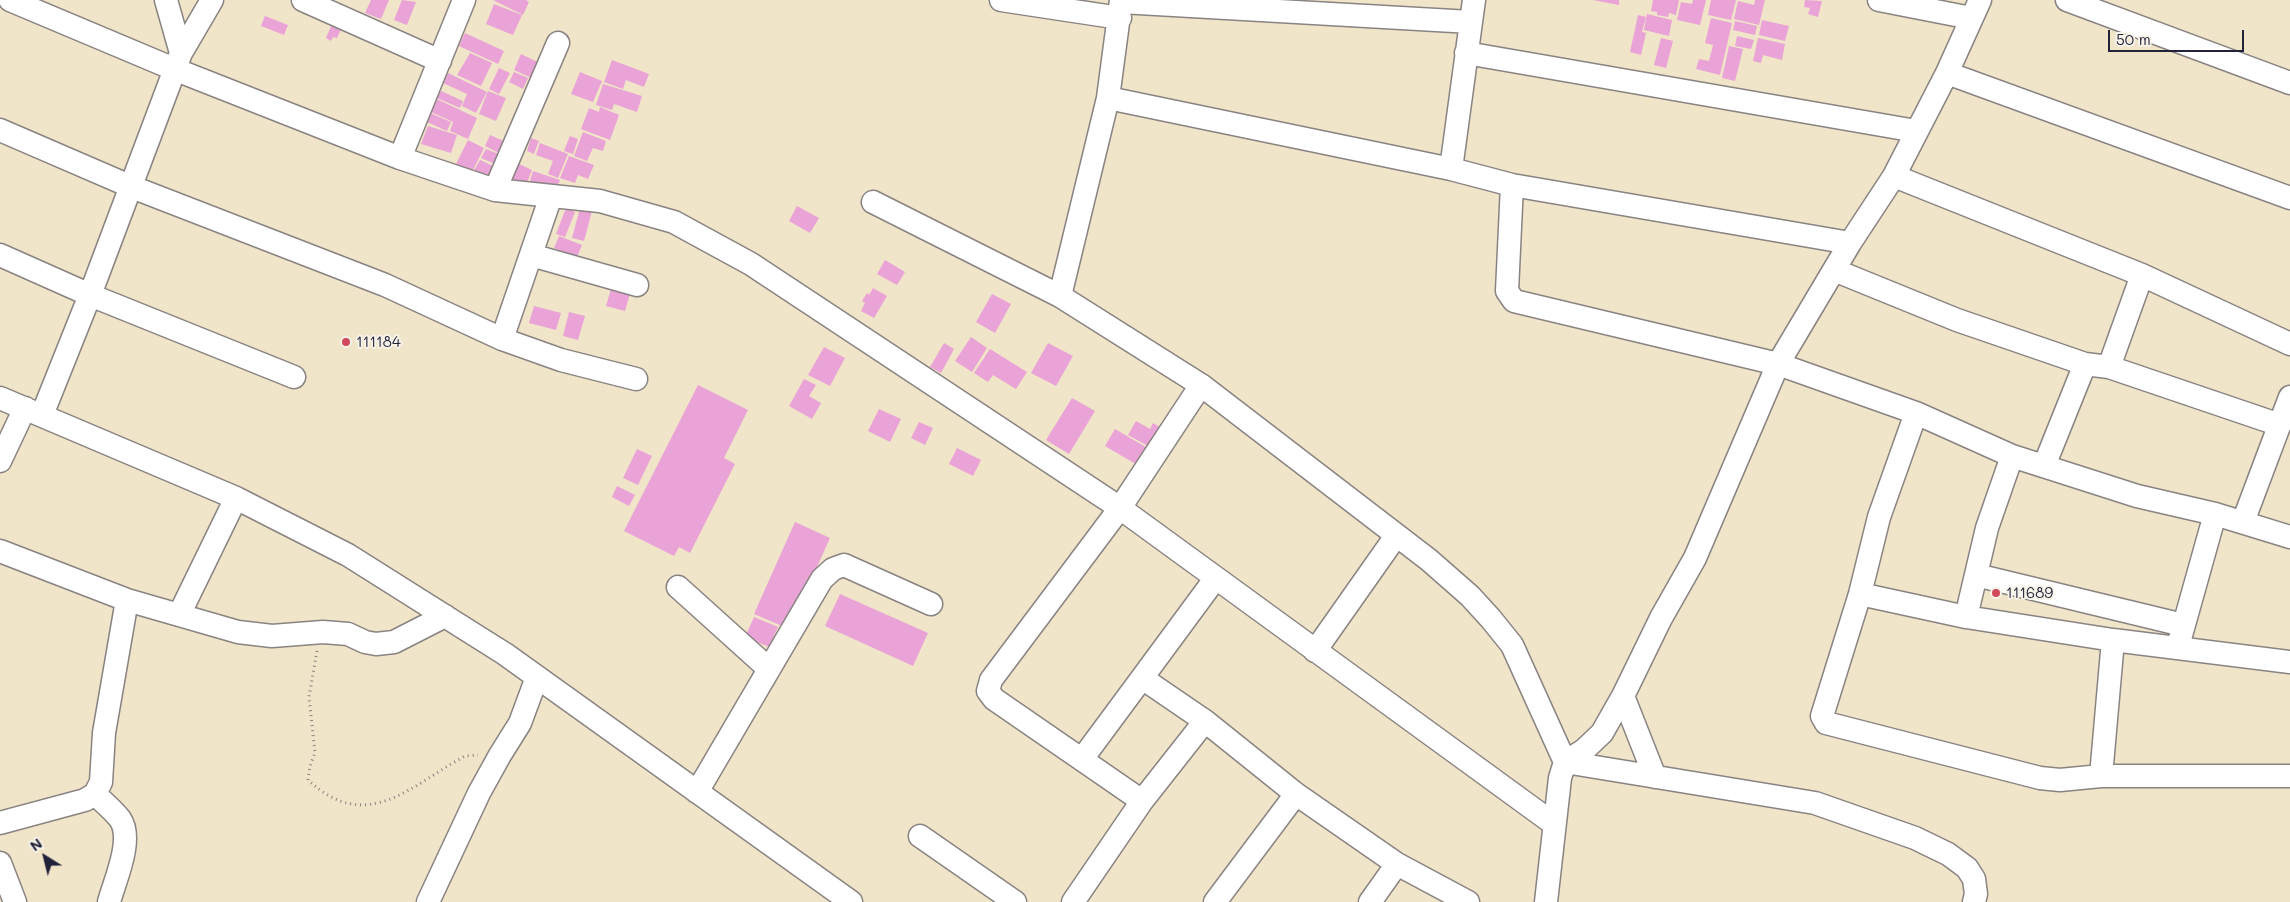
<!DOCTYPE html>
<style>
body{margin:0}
#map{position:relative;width:2290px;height:902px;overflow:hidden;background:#f0e4c9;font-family:Mali,sans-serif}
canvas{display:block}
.north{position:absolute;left:20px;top:832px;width:50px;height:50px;-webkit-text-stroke:4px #f7f3e8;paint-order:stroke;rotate:324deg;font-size:14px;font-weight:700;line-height:20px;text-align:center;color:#22223b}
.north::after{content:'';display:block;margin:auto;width:18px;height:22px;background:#22223b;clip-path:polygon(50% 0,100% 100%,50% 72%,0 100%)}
.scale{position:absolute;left:2108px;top:30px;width:136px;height:22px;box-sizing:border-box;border:2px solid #22223b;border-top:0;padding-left:6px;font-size:15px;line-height:18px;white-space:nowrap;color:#22223b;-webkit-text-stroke:4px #f7f3e8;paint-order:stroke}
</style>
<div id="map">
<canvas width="2290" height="902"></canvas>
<div class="north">N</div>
<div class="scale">50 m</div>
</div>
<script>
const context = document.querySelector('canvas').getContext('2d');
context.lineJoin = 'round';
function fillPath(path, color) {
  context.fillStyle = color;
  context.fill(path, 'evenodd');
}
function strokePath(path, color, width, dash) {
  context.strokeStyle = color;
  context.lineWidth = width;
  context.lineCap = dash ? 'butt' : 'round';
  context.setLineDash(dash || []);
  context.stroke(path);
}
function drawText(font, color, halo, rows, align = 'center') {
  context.font = font + ' Mali,sans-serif';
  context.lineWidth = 4;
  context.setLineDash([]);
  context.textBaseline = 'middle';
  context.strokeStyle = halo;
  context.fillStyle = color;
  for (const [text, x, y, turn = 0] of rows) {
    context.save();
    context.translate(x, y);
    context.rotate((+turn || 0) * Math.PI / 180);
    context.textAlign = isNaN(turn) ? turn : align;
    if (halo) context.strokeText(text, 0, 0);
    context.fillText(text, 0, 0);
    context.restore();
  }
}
fillPath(new Path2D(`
 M371,0H389L381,19L365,13Z
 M402,0L416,2L407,25L394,20Z
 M493,0H526L529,2L523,15Z
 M1593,0H1619V5Z
 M1653,0H1679L1676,15L1669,13L1668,17L1657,15V12L1651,11Z
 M1693,0H1706L1700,25L1677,20L1681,2L1692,4Z
 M1711,0H1736L1731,20L1708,15Z
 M1755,0H1765L1759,25L1734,19L1738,1L1754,5Z
 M1805,0L1822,1L1818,17L1808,14L1810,8L1804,7Z
 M494,4L522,15L513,35L486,24Z
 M1647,14L1672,20L1669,36L1644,30Z
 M1638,15L1646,17L1642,32L1646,33L1641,55L1630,52Z
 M265,16L288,25L284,35L261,26Z
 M1711,18L1732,23L1720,75L1696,69L1699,59L1709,61L1713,45L1705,43Z
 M334,19L344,23L337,38L333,37L331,41L326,38Z
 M1762,20L1789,26L1785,41L1759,35Z
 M1735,21L1757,26L1755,35L1733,30Z
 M465,33L504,51L498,64L459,46Z
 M1737,36L1754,40L1751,49L1735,46Z
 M1661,38L1673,41L1666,68L1654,65Z
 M1758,38L1785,44L1782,60L1763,55L1761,63L1753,61Z
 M1729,46L1743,49L1735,81L1722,78Z
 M470,53L492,63L481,86L457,75Z
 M521,54L546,66L538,81L514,70Z
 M612,60L649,74L644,87L626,80L623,89L604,82Z
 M499,68L510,73L499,94L489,89Z
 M514,72L528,78L523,89L509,82Z
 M580,72L602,81L593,102L571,94Z
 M448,73L487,92L476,113L462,106L467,94L443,83Z
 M603,84L642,96L637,112L614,104L612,110L596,105Z
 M441,91L463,101L460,108L437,98Z
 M488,91L506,98L496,121L479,114Z
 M437,99L477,118L468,139L450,131L453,122L431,112Z
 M600,107L619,115L610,140L581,129L589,108L599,112Z
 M430,113L451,122L447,131L427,122Z
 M428,126L457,135L451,153L421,144Z
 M583,132L606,141L603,151L593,148L587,161L574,156Z
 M490,135L513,145L507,157L485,146Z
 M570,136L578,139L573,154L564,151Z
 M531,138L539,141L534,154L527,151Z
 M468,140L484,148L472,172L456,164Z
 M540,143L568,154L558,178L548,174L553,161L536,155Z
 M486,149L506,157L502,167L481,158Z
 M569,156L594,165L588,179L578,175L575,183L560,178Z
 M480,160L500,169L494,182L473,172Z
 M519,164L532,170L525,188L511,183Z
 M533,171L560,180L556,190L530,181Z
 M797,206L819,218L810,233L789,221Z
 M566,208L575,212L565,237L556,234Z
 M580,208L592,211L584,241L572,238Z
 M559,236L582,245L577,257L554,248Z
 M885,260L905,272L897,285L877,274Z
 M613,282L632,287L625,311L606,306Z
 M873,288L887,296L874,318L861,311L865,303L862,301L867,293L869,295Z
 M992,294L1011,304L995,333L976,322Z
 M534,306L561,313L556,330L529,323Z
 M569,312L585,316L578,340L563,336Z
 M971,337L987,348L972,372L955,361Z
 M944,343L954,349L941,373L930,367Z
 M1048,343L1073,356L1056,386L1031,373Z
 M824,347L845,358L830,386L808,375Z
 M990,349L1027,372L1016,389L993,375L988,382L974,373Z
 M804,379L816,385L809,396L821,403L812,419L789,406Z
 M698,385L748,410L724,458L735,464L690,553L679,547L674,556L624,531Z
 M1072,398L1095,411L1069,454L1046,440Z
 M879,409L901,419L890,442L868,431Z
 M1136,421L1150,429L1153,423L1167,431L1157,451L1128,435Z
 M919,422L933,428L925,445L911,438Z
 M1115,429L1149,449L1139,466L1105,446Z
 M957,448L981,460L973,476L949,464Z
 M637,449L652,456L638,485L623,478Z
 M617,486L635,495L629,506L612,497Z
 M795,522L830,538L789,629L754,614Z
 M840,594L928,633L913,666L825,626Z
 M754,617L778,627L769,647L745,637Z`), '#eaa3d7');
const minor = new Path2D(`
 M10,0L174,69L400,158L495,190L600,201L674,222L751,264L1120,508L1554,824
 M303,0L440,61
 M1001,0L1120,18
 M1121,0L1108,98L1451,169L1512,185L1850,243
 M1879,0L1971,18
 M2067,0L2290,83
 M1121,2L1471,22
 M181,53L212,0
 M1466,53L1916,131
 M1947,73L2290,198
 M0,130L132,187L385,285L502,339L561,360L636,379
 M400,158L464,0
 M1451,169L1474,0
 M1894,176L2142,275L2290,344
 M1512,185L1507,291L1514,301L1778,364L1916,413L2012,456L2137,496L2215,514L2290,537
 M495,190L558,43
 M873,202L1060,296L1201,385L1429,560L1470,596L1491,619L1512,645L1565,762L1560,778L1546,902
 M0,255L90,295L294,377
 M531,255L637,285
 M1834,270L1957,320L2085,364L2109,367L2280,425
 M1060,296L1108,98
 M502,339L551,196
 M2109,367L2142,275
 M0,398L236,498L348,555L505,654L851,902
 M1916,413L1879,517L1860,594L1822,716L1826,723L2040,778L2060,780L2101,776H2290
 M42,415L90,295L181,53L166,0
 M0,461L25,408
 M2044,466L2085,364
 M2243,522L2290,397
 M0,551L127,600L104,733L101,782L95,794L85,800L0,823
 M1976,575L2183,625
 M678,587L769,669
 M1860,594L1966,617L2113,640L2290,662
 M127,600L238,632L272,636L323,632L348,634L365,642L376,644L394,642L445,616
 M179,615L236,498
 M1966,617L1987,528L2012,456
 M2180,639L2215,514
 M1315,651L1396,536
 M1623,696L1655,777
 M1205,721L1142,678L1215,579
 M1082,759L1142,678
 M1565,762L1584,750L1602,733L1623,696L1661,618L1695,558L1778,364L1850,243L1894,176L1947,73L1980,0
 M1565,762L1815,803L1915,838L1948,854L1967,868L1974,879L1976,894L1974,902
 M2101,776L2113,640
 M697,792L822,579L833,569L844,565L931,604
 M95,794C103,802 113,810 120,819C134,839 115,880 109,902
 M1142,801L994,699L988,691L991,680L1120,508L1201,385
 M920,836L1015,902
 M0,863L15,902
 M428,902L479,793L500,755L520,723L537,677
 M1073,902L1142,801L1205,721L1296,794L1397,864L1468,902
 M1215,902L1296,794
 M1370,902L1397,864`);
strokePath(minor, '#898382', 25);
strokePath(new Path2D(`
 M317,651L309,697L315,753L310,766L308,780C367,835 410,786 465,756L478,755`), '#898382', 3, [1, 4]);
strokePath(minor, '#fff', 22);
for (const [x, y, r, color] of [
 [346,342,5,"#d1495b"],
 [1996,593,5,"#d1495b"]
]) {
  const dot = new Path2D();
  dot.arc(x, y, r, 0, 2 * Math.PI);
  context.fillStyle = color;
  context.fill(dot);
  strokePath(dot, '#f7f3e8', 2);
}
drawText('15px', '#22223b', '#f7f3e8', [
 ["111184",356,342],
 ["111689",2006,593]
], 'left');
</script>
